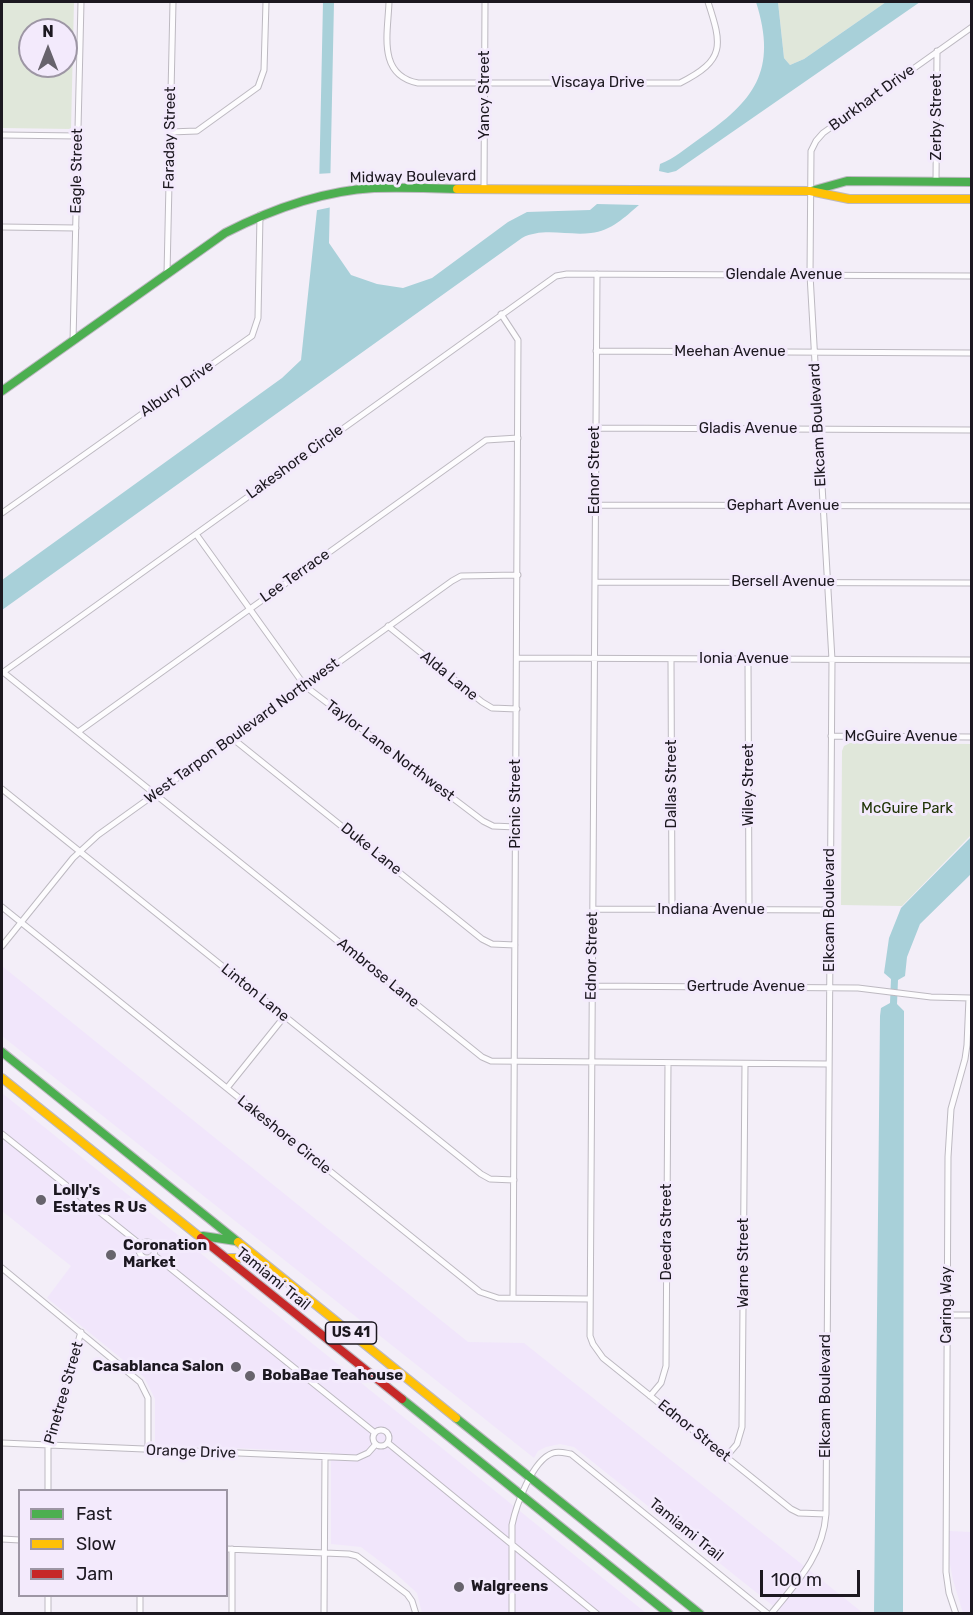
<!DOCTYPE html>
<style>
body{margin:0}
#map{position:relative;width:973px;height:1615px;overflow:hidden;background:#f3eef8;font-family:Rubik,sans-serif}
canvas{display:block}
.frame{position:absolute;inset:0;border:3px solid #1c1820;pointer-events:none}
.legend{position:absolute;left:18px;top:1489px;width:210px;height:108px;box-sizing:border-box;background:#f3eafc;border:2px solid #9d96a4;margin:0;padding:8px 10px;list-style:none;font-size:18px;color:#1c1820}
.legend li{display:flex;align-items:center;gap:12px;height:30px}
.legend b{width:30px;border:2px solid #9d96a4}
.north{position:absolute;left:18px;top:18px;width:60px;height:60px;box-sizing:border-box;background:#f3eafc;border:2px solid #9d96a4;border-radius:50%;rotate:0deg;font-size:16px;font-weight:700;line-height:24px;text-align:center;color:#1c1820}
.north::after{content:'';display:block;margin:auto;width:21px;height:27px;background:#67636c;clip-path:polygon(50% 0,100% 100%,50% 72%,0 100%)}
.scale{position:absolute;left:760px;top:1570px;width:100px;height:27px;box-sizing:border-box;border:3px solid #1c1820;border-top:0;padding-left:8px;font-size:18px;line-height:21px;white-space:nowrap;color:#1c1820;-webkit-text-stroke:4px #f3eafc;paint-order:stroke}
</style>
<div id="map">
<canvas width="973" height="1615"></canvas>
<div class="frame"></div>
<ul class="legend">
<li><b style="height:8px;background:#4caf50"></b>Fast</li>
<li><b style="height:8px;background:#ffc107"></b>Slow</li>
<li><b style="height:8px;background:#c62828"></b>Jam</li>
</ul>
<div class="north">N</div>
<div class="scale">100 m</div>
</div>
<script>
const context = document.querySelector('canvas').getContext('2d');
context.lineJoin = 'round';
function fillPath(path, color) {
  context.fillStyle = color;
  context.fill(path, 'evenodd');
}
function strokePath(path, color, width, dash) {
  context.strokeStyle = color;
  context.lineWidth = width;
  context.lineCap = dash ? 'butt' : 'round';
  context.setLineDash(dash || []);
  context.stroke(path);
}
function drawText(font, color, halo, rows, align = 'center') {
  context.font = font + ' Rubik,sans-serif';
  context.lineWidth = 6;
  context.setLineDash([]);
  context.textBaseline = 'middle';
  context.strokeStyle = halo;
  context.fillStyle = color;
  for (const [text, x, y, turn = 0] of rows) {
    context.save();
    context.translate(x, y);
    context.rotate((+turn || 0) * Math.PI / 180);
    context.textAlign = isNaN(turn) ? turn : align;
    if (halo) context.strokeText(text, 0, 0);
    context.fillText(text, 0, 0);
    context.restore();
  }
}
fillPath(new Path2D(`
 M2,966L468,1342L524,1343L863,1613H782L574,1447L560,1444L546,1447L538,1451L534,1458L2,1036Z
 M2,1093L505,1499L646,1613H422L417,1593L395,1573L361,1547L331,1544V1452L155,1445V1399L144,1377L47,1298L71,1266L2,1211Z
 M949,1531L971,1532V1613H963L953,1580L949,1559Z`), '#f1e6fb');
fillPath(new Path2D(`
 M2,2H74L71,129L2,128ZM30,30H66V66H30Z
 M778,2H886L804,59L790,65L784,58Z
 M850,743L971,744V835L902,906L841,905L842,751L844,746Z`), '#e0e7da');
fillPath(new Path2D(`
 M323,2H334L329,243L351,275L377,284L403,288L432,278L508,222L527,212L590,210L597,204L639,205C625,217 611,231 591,233C568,236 543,227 522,238L2,610V580L282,378L301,360L319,191Z
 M756,2H778L784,58L790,65L804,59L886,2H920L676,171L668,173L659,171L660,164C674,159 686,148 699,139C754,101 778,71 756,2Z
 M971,837V874L920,924L907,957L905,976L898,980L897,1004L904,1011L903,1613L874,1614L880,1016L881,1008L890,1003L891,979L884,973L889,938L901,908Z`), '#a8d0d9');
fillPath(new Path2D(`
 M333,173L332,207L313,211L316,174Z`), '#f3eef8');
const street = new Path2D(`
 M389,2C388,33 377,75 418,83H680C726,60 722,45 708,2
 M170,132L197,131L258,87L264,70L266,2
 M2,135L78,136
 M936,182L937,51
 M484,189L485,2
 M2,227L76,228
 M167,274L173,2
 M597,274L590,1336L593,1344L603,1358L791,1509L799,1513L826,1514
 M501,314L518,340L513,1298
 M73,341L81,2
 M596,351L972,353
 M596,428L972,430
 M595,505L972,506
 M2,513L252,336L258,318L260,215
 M196,534L305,686L483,821L493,826L516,827
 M595,582L972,583
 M388,626L482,702L492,708L517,709
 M517,658L972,660
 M671,659L672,909
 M748,659L749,910
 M3,672L482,1057L491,1061L829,1064
 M2,673L556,276L567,274L972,276
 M78,732L486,440L518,438
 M831,736L972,737
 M232,738L482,939L492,944L515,945
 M2,789L481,1174L490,1179L514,1180
 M2,907L480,1292L498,1298L590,1299
 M593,909L830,910
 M2,946L73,858L98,835L452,581L461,576L518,575
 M592,986L858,988L931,997L970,998
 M227,1088L284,1017
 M2,1134L141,1245
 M139 1250a8 8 0 1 1 16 0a8 8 0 1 1-16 0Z
 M154,1255L375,1433
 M2,1268L140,1382L148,1398V1450
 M947,1315H972
 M650,1396L661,1383L666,1366L668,1063
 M373 1438a8 8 0 1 1 16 0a8 8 0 1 1-16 0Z
 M2,1443L357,1458L368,1453L376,1444
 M388,1443L597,1614
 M726,1457L737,1444L742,1427L745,1064
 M48,1490V1445L81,1332
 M2,1539L20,1540
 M226,1549L349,1554L357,1556L407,1594L412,1601L416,1614
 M48,1614V1596
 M140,1614V1596
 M232,1614V1549
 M324,1614L325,1457
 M512,1614V1525C516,1506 532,1460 553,1453C559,1451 565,1453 571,1454L768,1614
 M771,1614C796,1583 823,1556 826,1514L832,660L810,275L811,151L816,141L823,133L972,27
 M956,1614L949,1593L946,1572L948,1157L951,1109L965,1059L967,1045L969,998`);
const fast = new Path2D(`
 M811,191L847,181L972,182
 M2,391L225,233C272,209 321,191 374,188C402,187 430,188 457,189
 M2,1052L238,1242
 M203,1236L236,1241
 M402,1399L669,1614
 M456,1418L700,1614`);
const slow = new Path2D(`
 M457,189L810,191L849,199H972
 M2,1078L201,1238
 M238,1242L456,1418
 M226,1258H243L260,1262`);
const jam = new Path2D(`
 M201,1238L402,1399`);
strokePath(street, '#bdb9c1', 7);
strokePath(fast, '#bdb9c1', 10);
strokePath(slow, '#bdb9c1', 10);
strokePath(jam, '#bdb9c1', 10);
strokePath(street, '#fdfcfe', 5);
strokePath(fast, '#4caf50', 8);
strokePath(slow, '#ffc107', 8);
strokePath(jam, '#c62828', 8);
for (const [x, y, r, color] of [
 [41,1200,6,"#67636c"],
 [111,1255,6,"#67636c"],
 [236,1367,6,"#67636c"],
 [250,1376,6,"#67636c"],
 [459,1587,6,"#67636c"]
]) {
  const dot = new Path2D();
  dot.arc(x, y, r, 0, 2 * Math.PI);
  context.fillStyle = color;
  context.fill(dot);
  strokePath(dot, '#f3eafc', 2);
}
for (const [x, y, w] of [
 [351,1333,51]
]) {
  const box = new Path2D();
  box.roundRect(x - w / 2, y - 11, w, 22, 4.5);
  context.fillStyle = '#f3eafc';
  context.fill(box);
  strokePath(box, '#1c1820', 1.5);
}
drawText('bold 14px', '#1c1820', null, [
 ["US 41",351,1333]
]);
drawText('15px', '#1c1820', '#f3eafc', [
 ["Viscaya Drive",598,83],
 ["Yancy Street",485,95,-90],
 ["Burkhart Drive",872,98,-36],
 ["Zerby Street",937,117,-90],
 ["Faraday Street",170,138,-89],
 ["Eagle Street",77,171,-89],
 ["Midway Boulevard",413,177,-1],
 ["Glendale Avenue",784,275],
 ["Meehan Avenue",730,352],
 ["Albury Drive",177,389,-35],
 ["Elkcam Boulevard",818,425,-93],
 ["Gladis Avenue",748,429],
 ["Lakeshore Circle",295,462,-36],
 ["Ednor Street",595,470,-90],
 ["Gephart Avenue",783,506],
 ["Lee Terrace",295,576,-35],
 ["Bersell Avenue",783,582],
 ["Ionia Avenue",744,659],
 ["Alda Lane",449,676,39],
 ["West Tarpon Boulevard Northwest",242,731,-36],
 ["McGuire Avenue",901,737],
 ["Taylor Lane Northwest",390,751,37],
 ["Dallas Street",672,784,-90],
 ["Wiley Street",749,785,-90],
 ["Picnic Street",516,804,-90],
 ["Duke Lane",371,849,39],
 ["Indiana Avenue",711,910],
 ["Elkcam Boulevard",830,910,-90],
 ["Ednor Street",592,956,-89],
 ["Ambrose Lane",378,973,39],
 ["Gertrude Avenue",746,987],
 ["Linton Lane",255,993,39],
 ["Lakeshore Circle",284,1135,39],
 ["Deedra Street",667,1232,-90],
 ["Warne Street",744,1263,-90],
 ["Tamiami Trail",273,1279,39],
 ["Caring Way",947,1305,-90],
 ["Pinetree Street",64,1393,-74],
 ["Elkcam Boulevard",826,1396,-90],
 ["Ednor Street",694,1431,39],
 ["Orange Drive",191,1452,2],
 ["Tamiami Trail",686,1530,39]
]);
drawText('15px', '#203406', '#f3eafc', [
 ["McGuire Park",907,809]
]);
drawText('bold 15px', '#1c1820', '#f3eafc', [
 ["Lolly's",53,1191],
 ["Estates R Us",53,1208],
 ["Coronation",123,1246],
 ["Market",123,1263],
 ["Casablanca Salon",224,1367,"right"],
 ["BobaBae Teahouse",262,1376],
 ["Walgreens",471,1587]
], 'left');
</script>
